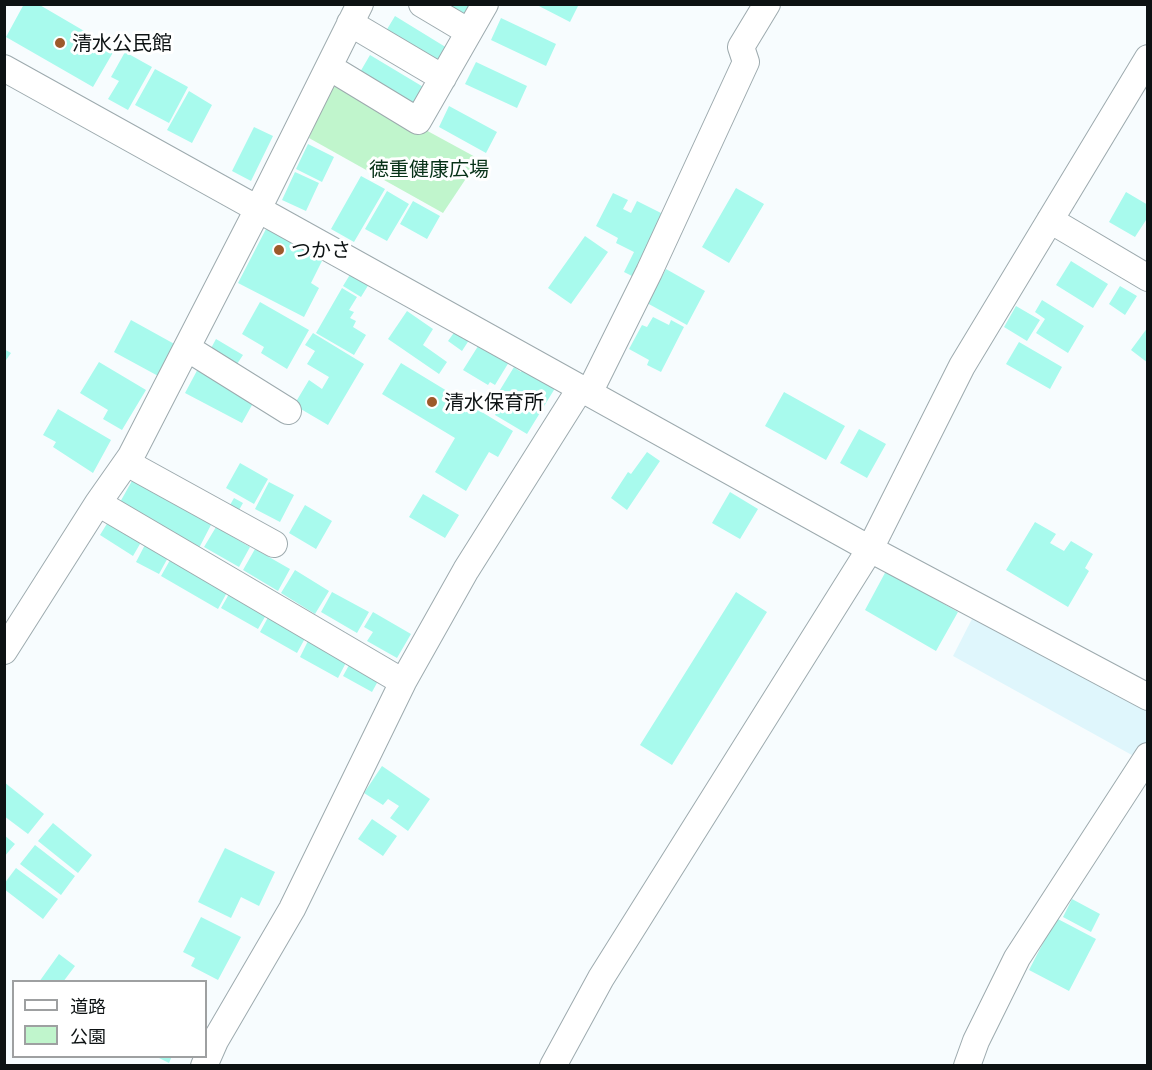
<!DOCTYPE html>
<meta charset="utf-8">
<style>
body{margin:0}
#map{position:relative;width:1152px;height:1070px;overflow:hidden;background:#f7fcfe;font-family:Barlow,"Noto Sans JP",sans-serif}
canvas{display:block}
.frame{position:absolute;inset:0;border:6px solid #0d1213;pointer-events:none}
.legend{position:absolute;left:12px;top:980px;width:195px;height:78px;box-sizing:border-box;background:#fff;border:2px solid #9ea0a1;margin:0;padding:8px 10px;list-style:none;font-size:18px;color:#0d1213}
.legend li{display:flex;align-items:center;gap:12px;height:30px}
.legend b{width:30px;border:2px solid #9ea0a1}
</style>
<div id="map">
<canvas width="1152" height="1070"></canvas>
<div class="frame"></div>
<ul class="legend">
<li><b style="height:8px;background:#fff"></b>道路</li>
<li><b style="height:16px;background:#c0f5cc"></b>公園</li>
</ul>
</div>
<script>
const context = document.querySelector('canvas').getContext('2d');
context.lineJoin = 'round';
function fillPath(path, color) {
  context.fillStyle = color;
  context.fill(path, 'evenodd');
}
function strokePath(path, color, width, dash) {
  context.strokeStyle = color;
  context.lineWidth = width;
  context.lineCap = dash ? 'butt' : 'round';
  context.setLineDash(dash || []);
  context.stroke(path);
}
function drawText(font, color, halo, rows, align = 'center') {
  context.font = font + ' Barlow,"Noto Sans JP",sans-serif';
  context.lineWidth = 6;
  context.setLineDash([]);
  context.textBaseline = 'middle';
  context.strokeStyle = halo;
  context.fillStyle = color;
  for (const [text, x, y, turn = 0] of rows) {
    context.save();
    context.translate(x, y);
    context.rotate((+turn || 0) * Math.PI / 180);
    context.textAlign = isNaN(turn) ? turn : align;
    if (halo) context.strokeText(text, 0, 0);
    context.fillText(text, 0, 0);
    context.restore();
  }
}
fillPath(new Path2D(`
 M975,613L1147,706V745L1139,759L953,656Z`), '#dff6fc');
fillPath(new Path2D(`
 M343,85L479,159L443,213L309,138L331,88Z`), '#c0f5cc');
fillPath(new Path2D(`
 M24,4H38L115,49L93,87L6,37Z
 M433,4H475L467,25Z
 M535,4H579L570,22Z
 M395,16L452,51L440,72L383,36Z
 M501,18L556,44L546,66L491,40Z
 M125,52L152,67L128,110L108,99L119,81L111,77Z
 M370,55L430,91L416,115L356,79Z
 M476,62L527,86L517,108L465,84Z
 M155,69L188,87L169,123L135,105Z
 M189,91L212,105L192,143L167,130Z
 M449,106L497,132L486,153L439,127Z
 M254,127L273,136L251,181L232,171Z
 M308,144L334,157L322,182L296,169Z
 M295,172L319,183L306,211L282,200Z
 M361,176L385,189L354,242L331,229Z
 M736,188L764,204L729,263L702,247Z
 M387,191L409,204L387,241L365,229Z
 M1126,192L1148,205V217L1135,237L1109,222Z
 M613,193L628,200L623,209L631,213L637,201L673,219L642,281L624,272L634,252L616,243L618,238L596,226Z
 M413,201L440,216L427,239L400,224Z
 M266,229L323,259L311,283L319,288L304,317L238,283Z
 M585,236L608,252L571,304L548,288Z
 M1071,261L1108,284L1093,308L1056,285Z
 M354,268L372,279L361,297L343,286Z
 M666,269L705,291L687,325L647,303Z
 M1120,286L1137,296L1125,315L1109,304Z
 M342,288L357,297L349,310L354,312L350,318L356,321L353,327L366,335L354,355L316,333Z
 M1042,300L1084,326L1068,353L1036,333L1045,319L1035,312Z
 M260,302L309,330L287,369L261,353L264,347L242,334Z
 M1016,306L1040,320L1027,341L1004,327Z
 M407,311L433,329L423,345L447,362L439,374L388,339Z
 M653,317L669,325L671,320L684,327L661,372L647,365L649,360L629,349L642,325L647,327Z
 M131,320L178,346L160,377L114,352Z
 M458,327L471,337L462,351L448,341Z
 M1148,327V363L1131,350Z
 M313,333L364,364L328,425L294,405L309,380L322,389L329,377L307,364L315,351L305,345Z
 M216,339L243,355L235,367L209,352Z
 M1019,342L1062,367L1050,389L1006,364Z
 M480,343L509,362L495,385L490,382L488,385L463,370Z
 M4,349L11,353L4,363Z
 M99,362L146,390L122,430L103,419L108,410L80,393Z
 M401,363L513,431L498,457L489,452L466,491L435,472L455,438L382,394Z
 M200,365L257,396L242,423L185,393Z
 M525,365L557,385L527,434L495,415L507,394L500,390L514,367L521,372Z
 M784,392L845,426L826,460L765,426Z
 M58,409L111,440L93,473L53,447L56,442L43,435Z
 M859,429L886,444L867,478L840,463Z
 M647,452L660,461L627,510L611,498L628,472L631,474Z
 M240,463L268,479L254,504L226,488Z
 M133,479L212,523L199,548L119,504Z
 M269,482L294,495L280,522L255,509Z
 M730,492L758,509L740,539L712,523Z
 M423,494L459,515L445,538L409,517Z
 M234,498L243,503L235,517L226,512Z
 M305,505L332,521L316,549L289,533Z
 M108,522L144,537L133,556L100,535Z
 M1035,522L1056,534L1050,543L1064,551L1071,541L1093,554L1085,568L1089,571L1068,607L1006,570Z
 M216,527L250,547L239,567L204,547Z
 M148,539L171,552L159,574L136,562Z
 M255,549L290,569L278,591L243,570Z
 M174,553L231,585L218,609L161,576Z
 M295,570L329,591L315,614L281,593Z
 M886,571L958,612L936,651L865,610Z
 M233,587L270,608L258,629L221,608Z
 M332,592L369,612L357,633L321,612Z
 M736,592L767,612L672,765L640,745Z
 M272,610L309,631L297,653L260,632Z
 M373,612L411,634L397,658L367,641L373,632L364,627Z
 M312,633L351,653L338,678L300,657Z
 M354,656L383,672L372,692L343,676Z
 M382,766L430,799L408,831L390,818L399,806L388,799L383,805L364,793Z
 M4,782L44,814L28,834L4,816Z
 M372,819L397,836L383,856L358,839Z
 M53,823L92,855L78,873L38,841Z
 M4,835L15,844L4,857Z
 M35,845L75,876L61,895L20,864Z
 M225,848L275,872L259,906L241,897L231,918L198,902Z
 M16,868L58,899L43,919L4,889V884Z
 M1072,899L1100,914L1091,932L1063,917Z
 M201,917L241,937L218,980L191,966L195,958L183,952Z
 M1056,918L1096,939L1069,991L1029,970Z
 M59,954L75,966L63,982H39Z
 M155,1056H172L169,1063Z`), '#a8faed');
const minor = new Path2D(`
 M422,4L469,32
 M350,23L443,78
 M329,67L418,121L485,4
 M4,68L870,549L1148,697
 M1050,220L1148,278
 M187,348L288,411
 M589,393L649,272L746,62L741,47L767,4
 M127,463L274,544
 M98,503L403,682
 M4,651L98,503L131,456L258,209L360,4
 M204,1066L215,1041L292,909L403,682L466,570L580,389
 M553,1066L601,978L870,549L962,366L1148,58
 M967,1066L976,1041L1017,958L1148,756`);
strokePath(minor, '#9daaae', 28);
strokePath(minor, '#fff', 26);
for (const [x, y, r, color] of [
 [60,43,6,"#9d5a2a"],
 [279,250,6,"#9d5a2a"],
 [432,402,6,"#9d5a2a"]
]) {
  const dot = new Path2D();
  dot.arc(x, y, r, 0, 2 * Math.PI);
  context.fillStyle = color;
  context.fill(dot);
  strokePath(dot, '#fff', 2);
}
drawText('20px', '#0d1213', '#fff', [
 ["清水公民館",72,43],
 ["つかさ",291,250],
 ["清水保育所",444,402]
], 'left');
drawText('20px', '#083218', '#fff', [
 ["徳重健康広場",429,169]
]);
</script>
